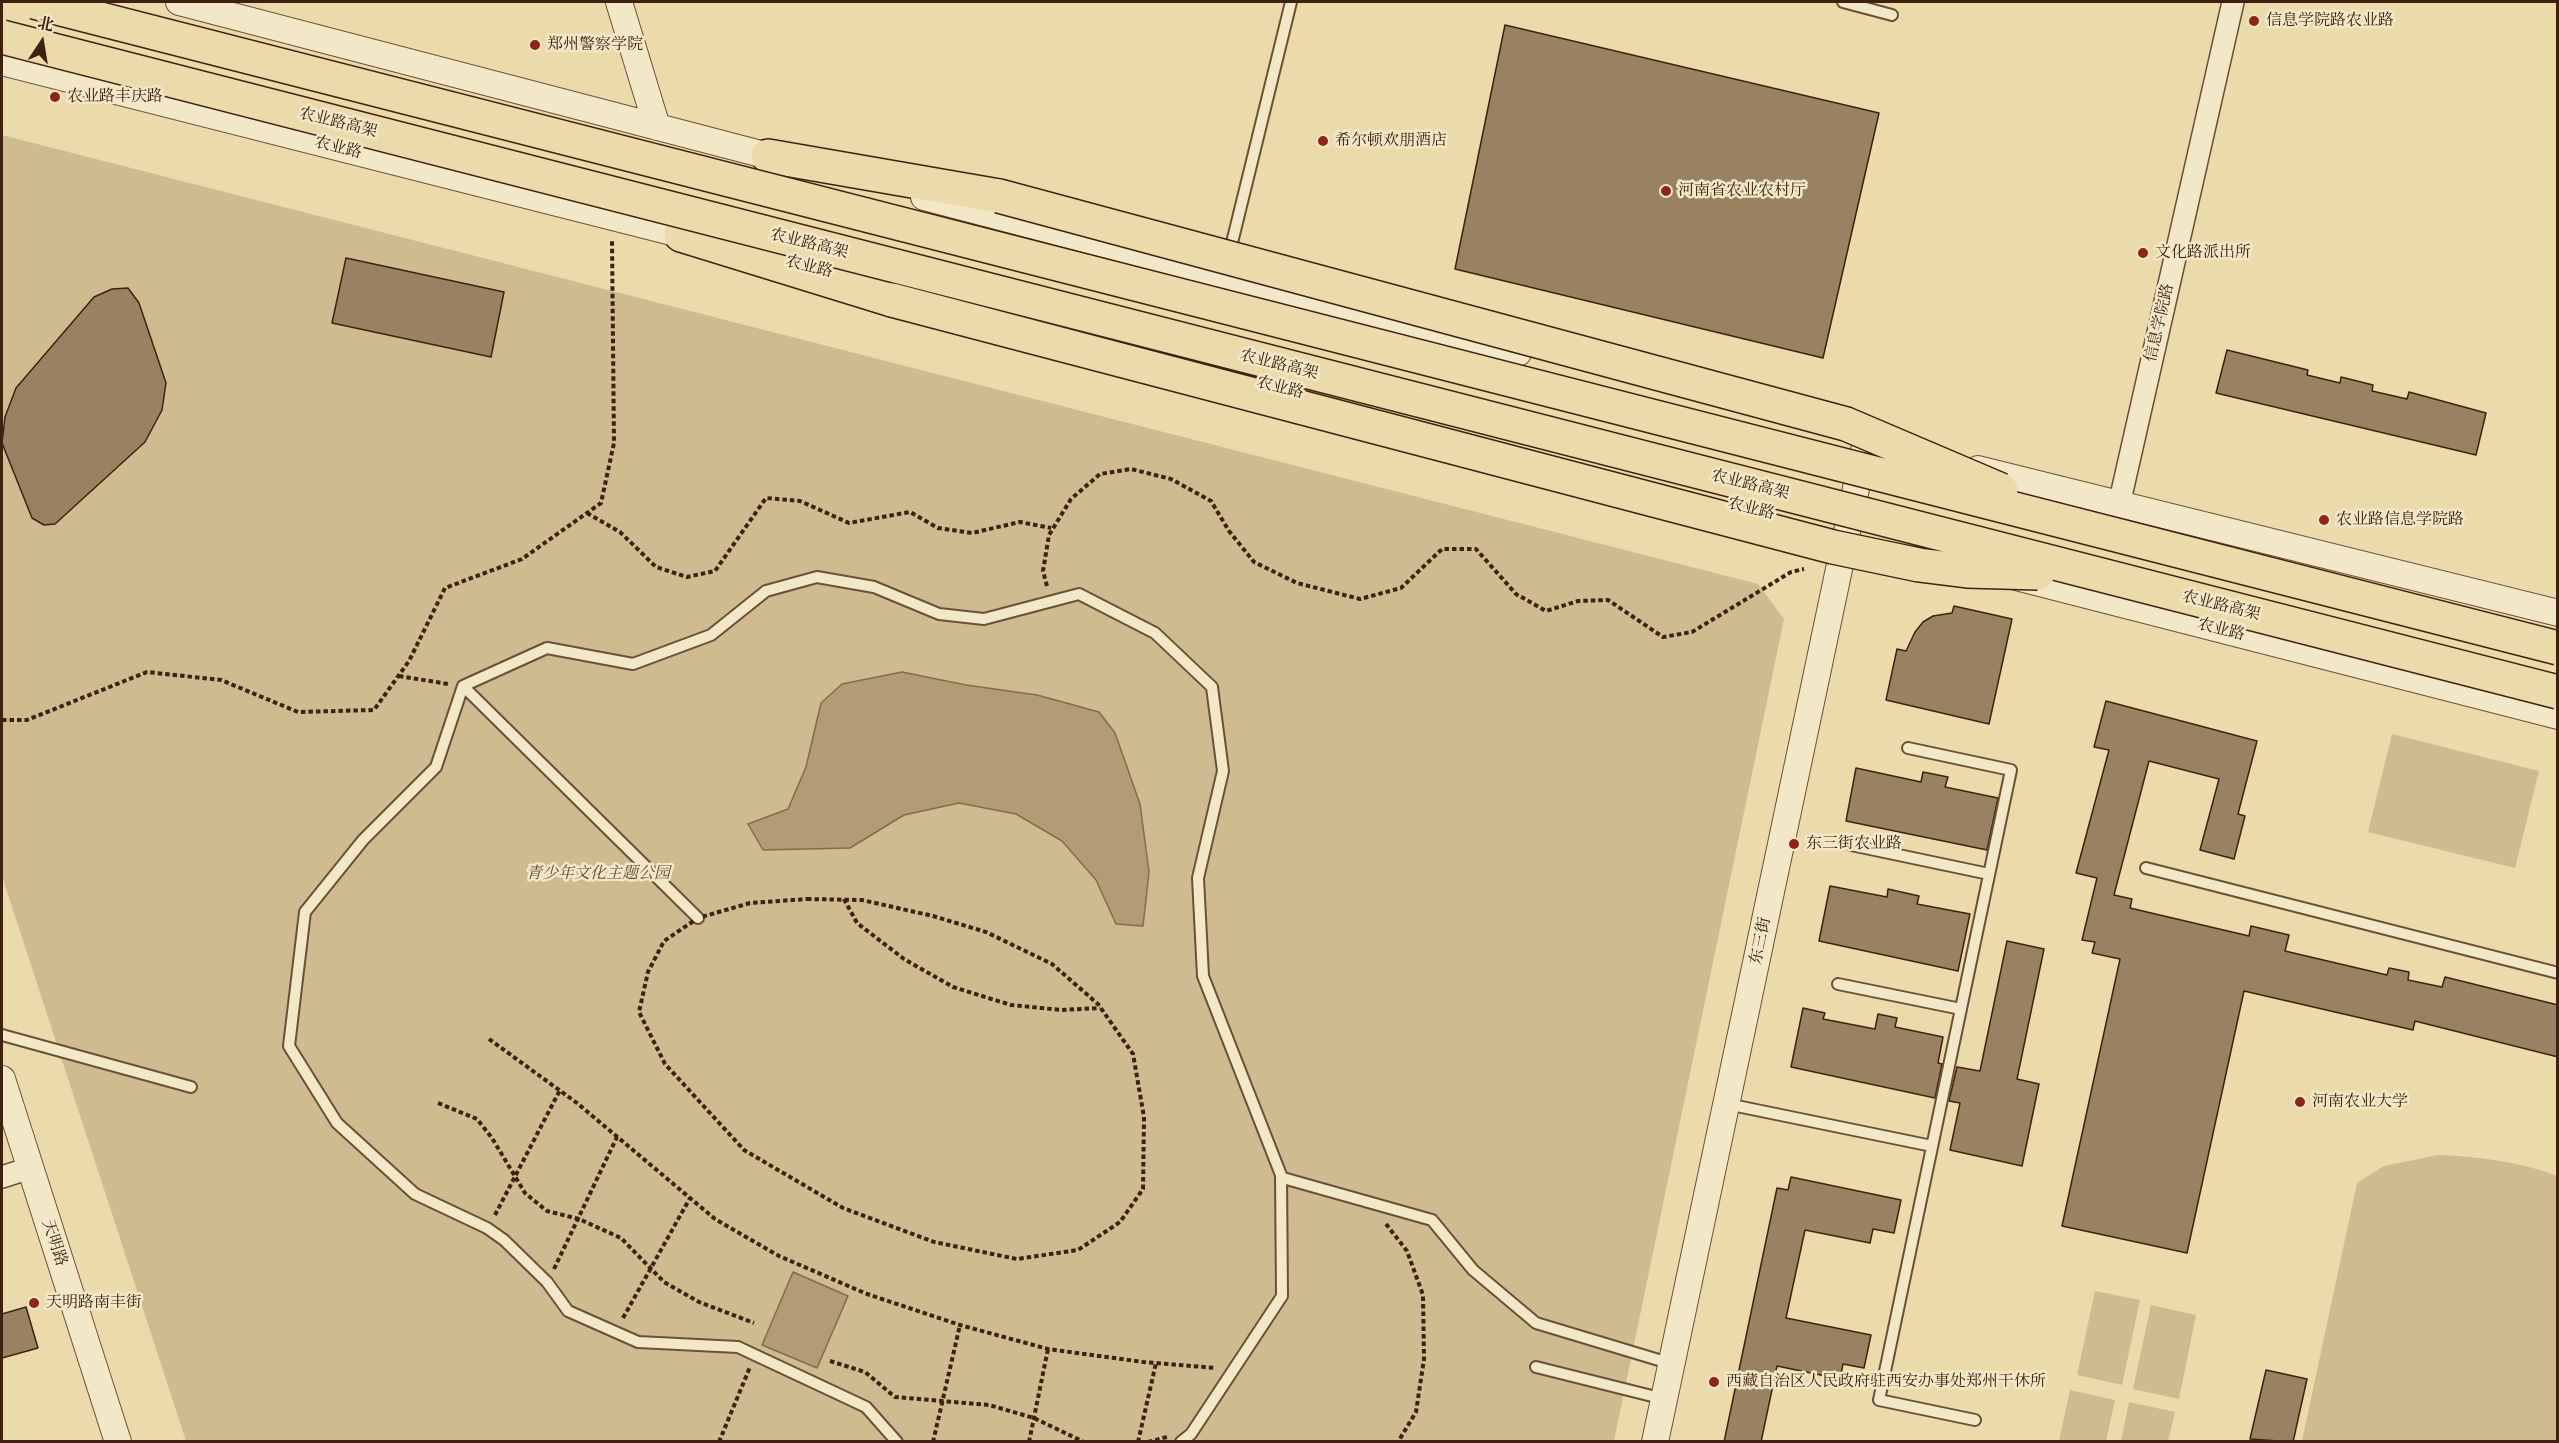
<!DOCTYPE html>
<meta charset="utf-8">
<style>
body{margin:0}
#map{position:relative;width:2559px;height:1443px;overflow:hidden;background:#ebdbaa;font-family:"IM FELL Great Primer","Noto Serif SC",serif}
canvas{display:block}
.frame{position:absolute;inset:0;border:3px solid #402111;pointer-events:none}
.north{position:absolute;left:12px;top:12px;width:60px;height:60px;-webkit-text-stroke:4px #f2e8c8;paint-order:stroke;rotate:12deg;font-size:16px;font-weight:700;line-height:24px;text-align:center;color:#402111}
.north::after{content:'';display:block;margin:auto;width:21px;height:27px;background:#402111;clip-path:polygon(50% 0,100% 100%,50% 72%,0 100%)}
</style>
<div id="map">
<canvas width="2559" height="1443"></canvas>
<div class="frame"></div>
<div class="north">北</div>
</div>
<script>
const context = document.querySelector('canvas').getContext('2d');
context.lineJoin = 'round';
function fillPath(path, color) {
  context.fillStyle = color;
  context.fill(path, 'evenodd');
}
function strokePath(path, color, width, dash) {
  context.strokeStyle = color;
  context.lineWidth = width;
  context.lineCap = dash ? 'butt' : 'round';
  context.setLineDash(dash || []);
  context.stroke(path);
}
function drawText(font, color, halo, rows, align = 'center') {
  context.font = font + ' "IM FELL Great Primer","Noto Serif SC",serif';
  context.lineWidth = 5;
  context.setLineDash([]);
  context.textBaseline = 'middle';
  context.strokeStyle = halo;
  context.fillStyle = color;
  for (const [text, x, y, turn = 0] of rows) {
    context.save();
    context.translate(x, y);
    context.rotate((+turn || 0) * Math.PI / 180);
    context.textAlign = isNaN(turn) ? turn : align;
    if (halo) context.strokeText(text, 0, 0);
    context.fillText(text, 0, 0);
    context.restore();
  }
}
fillPath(new Path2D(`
 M2,135L1758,584L1784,619L1614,1441H186L2,876Z
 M2392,734L2539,771L2515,868L2368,832Z
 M2438,1155C2480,1157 2518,1161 2557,1176V1441H2302L2357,1183L2384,1166Z
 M2095,1291L2140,1300L2122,1385L2077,1375Z
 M2151,1305L2196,1315L2179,1399L2133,1389Z
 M2070,1390L2115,1400L2106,1441H2059Z
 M2129,1402L2175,1412L2168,1441H2121Z`), '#cebb90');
const water = new Path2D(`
 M902,672L966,685L1037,695L1099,712L1115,733L1140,804L1149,872L1143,926L1116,924L1096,880L1062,841L1016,814L959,803L904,815L850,848L763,850L748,824L788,809L806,767L821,703L842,684Z
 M793,1272L848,1296L817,1368L762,1345Z`);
fillPath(water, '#b19c76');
strokePath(water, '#846b4e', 1.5);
const building = new Path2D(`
 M1505,25L1879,113L1823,358L1455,269Z
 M346,258L504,292L491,357L332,323Z
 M128,288L139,303L166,383L162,410L145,442L55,524L44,525L32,518L2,443L5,417L16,388L94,297L112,289Z
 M2227,350L2308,370L2307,375L2340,383L2341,377L2373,385L2372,391L2407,399L2409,392L2486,413L2476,455L2216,393Z
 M1954,606L2012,619L1989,724L1886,700L1897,649L1906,651L1915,632L1923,622L1933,616L1952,613Z
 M2106,701L2257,741L2238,814L2245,816L2234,859L2200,850L2219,779L2149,761L2114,895L2132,899L2130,908L2249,936L2251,926L2289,935L2285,951L2387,975L2389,968L2409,972L2408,980L2442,987L2445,977L2558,1005V1057L2415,1021L2413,1030L2244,991L2187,1253L2062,1226L2120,959L2092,953L2095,942L2082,940L2097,878L2076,873L2109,750L2094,747Z
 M1856,768L1921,782L1923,772L1948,777L1945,787L1998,798L1987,850L1846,821Z
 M1830,886L1887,897L1888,889L1919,896L1917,904L1970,914L1958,971L1819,941Z
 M2007,941L2044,949L2017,1079L2039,1084L2022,1166L1950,1150L1960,1103L1949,1101L1957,1067L1980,1071Z
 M1803,1008L1825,1013L1823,1019L1875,1029L1878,1014L1897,1018L1895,1027L1943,1037L1938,1063L1942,1064L1935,1098L1791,1067Z
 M1791,1177L1901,1200L1894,1233L1873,1229L1870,1243L1805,1230L1786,1318L1871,1335L1864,1368L1843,1364L1840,1379L1777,1366L1761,1442H1724L1777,1188L1788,1190Z
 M26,1307L38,1348L2,1358V1314Z
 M2266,1370L2307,1379L2293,1442L2250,1439Z`);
fillPath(building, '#998261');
strokePath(building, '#402111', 1.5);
const service = new Path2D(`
 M1843,2L1892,15
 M1229,255L1291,2
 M463,686L698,918
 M1908,748L2011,770L1879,1400L1975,1420
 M1851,845L1989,874
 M2146,868L2558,973
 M1838,984L1961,1009
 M2,1035L191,1087
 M1727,1104L1932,1146
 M1283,1178L1432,1220L1473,1270L1536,1323L1672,1364
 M1536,1367L1664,1399
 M897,1442L866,1407L738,1347L638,1342L568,1311L547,1282L504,1240L487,1228L415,1194L337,1123L289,1046L305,912L363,840L436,767L463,686L547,648L633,664L711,635L766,591L817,577L874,587L939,614L984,619L1079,594L1155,633L1212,687L1223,771L1198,878L1203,976L1281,1175L1282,1296L1191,1434L1181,1442`);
const minor = new Path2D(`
 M2119,505L2233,2
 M2,1177L30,1168`);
const tertiary = new Path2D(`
 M179,2L784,160
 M619,2L657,127
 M2,62L699,239
 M924,197L1518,353
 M1978,469L2558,613
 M2016,577L2558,716
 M2,1079L118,1442
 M1655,1442L1866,441`);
const trunk = new Path2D(`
 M768,156L999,196
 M681,235L892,300`);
strokePath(service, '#6b5037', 14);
strokePath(minor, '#6b5037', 24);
strokePath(tertiary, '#6b5037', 28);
strokePath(trunk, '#402111', 36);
strokePath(new Path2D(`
 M587,513L620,532L656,567L687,577L715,571L766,498L800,501L849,523L910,512L938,528L972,533L1020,522L1051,528
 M1047,586L1043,571L1049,535L1071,499L1100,474L1131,469L1171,479L1211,501L1229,531L1254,562L1297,583L1360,599L1401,588L1442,549H1476L1516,594L1546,611L1578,601L1608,600L1663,637L1692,632L1791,572L1804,569
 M399,676L448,684
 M2,720H27L147,672L221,680L298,712L374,710L409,661L445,588L522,559L601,503L614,443L612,239
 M807,899L862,900L933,916L986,932L1052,964L1098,1004L1133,1054L1144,1117L1143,1189L1120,1222L1078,1250L1017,1259L934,1242L843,1208L744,1150L665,1064L639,1012L648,972L664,941L698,918L750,903Z
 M844,899L857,923L904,959L953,987L1011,1005L1061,1010L1100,1008
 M489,1039L577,1103L715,1219L779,1256L867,1294L960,1325L1048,1349L1143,1362L1216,1368
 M438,1103L477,1119L492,1138L525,1193L547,1211L579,1219L621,1238L664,1282L699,1302L754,1323
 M495,1215L560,1090
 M1386,1224L1407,1251L1423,1295L1424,1359L1416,1412L1398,1442
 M554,1269L617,1137
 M623,1318L690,1198
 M830,1361L865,1372L895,1397L989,1405L1034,1418L1084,1442
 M719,1442L750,1367
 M933,1442L960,1325
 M1029,1442L1048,1349
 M1138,1442L1156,1363
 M1148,1442L1167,1437`), '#402111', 4, [4.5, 3]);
strokePath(service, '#f2e8c8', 10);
strokePath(minor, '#f2e8c8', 21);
strokePath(tertiary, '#f2e8c8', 26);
strokePath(trunk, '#ebdbaa', 33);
const trunkBridge = new Path2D(`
 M34,2L2558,648
 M2,37L2558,692
 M999,196L1846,424L2001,490
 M892,300L1833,547L1919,565L1967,571L2038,573`);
strokePath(trunkBridge, '#402111', 36, []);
strokePath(trunkBridge, '#ebdbaa', 33);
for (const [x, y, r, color] of [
 [2254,21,6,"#8f2418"],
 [535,45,6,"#8f2418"],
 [55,97,6,"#8f2418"],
 [1323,141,6,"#8f2418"],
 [1666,191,6,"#8f2418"],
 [2143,253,6,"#8f2418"],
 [2324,520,6,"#8f2418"],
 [1794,844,6,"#8f2418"],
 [2300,1102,6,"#8f2418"],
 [34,1303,6,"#8f2418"],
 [1714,1382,6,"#8f2418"]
]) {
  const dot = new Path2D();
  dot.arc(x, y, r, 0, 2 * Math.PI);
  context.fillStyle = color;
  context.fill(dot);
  strokePath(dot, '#f2e8c8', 2);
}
drawText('16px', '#402111', '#f2e8c8', [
 ["信息学院路农业路",2266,21],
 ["郑州警察学院",547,45],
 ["农业路丰庆路",67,97],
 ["希尔顿欢朋酒店",1335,141],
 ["河南省农业农村厅",1678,191],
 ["文化路派出所",2155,253],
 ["农业路信息学院路",2336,520],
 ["东三街农业路",1806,844],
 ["河南农业大学",2312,1102],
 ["天明路南丰街",46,1303],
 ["西藏自治区人民政府驻西安办事处郑州干休所",1726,1382]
], 'left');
drawText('16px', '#402111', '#f2e8c8', [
 ["农业路高架",338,123,14],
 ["农业路",338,148,14],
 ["农业路高架",809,244,14],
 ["农业路",809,267,14],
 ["信息学院路",2160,323,-77],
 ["农业路高架",1279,365,14],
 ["农业路",1280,388,14],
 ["农业路高架",1750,485,14],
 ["农业路",1751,509,14],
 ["农业路高架",2221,606,14],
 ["农业路",2221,630,14],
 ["东三街",1761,941,-78],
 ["天明路",54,1243,72]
]);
drawText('italic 16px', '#644831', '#f2e8c8', [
 ["青少年文化主题公园",598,874]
]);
</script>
